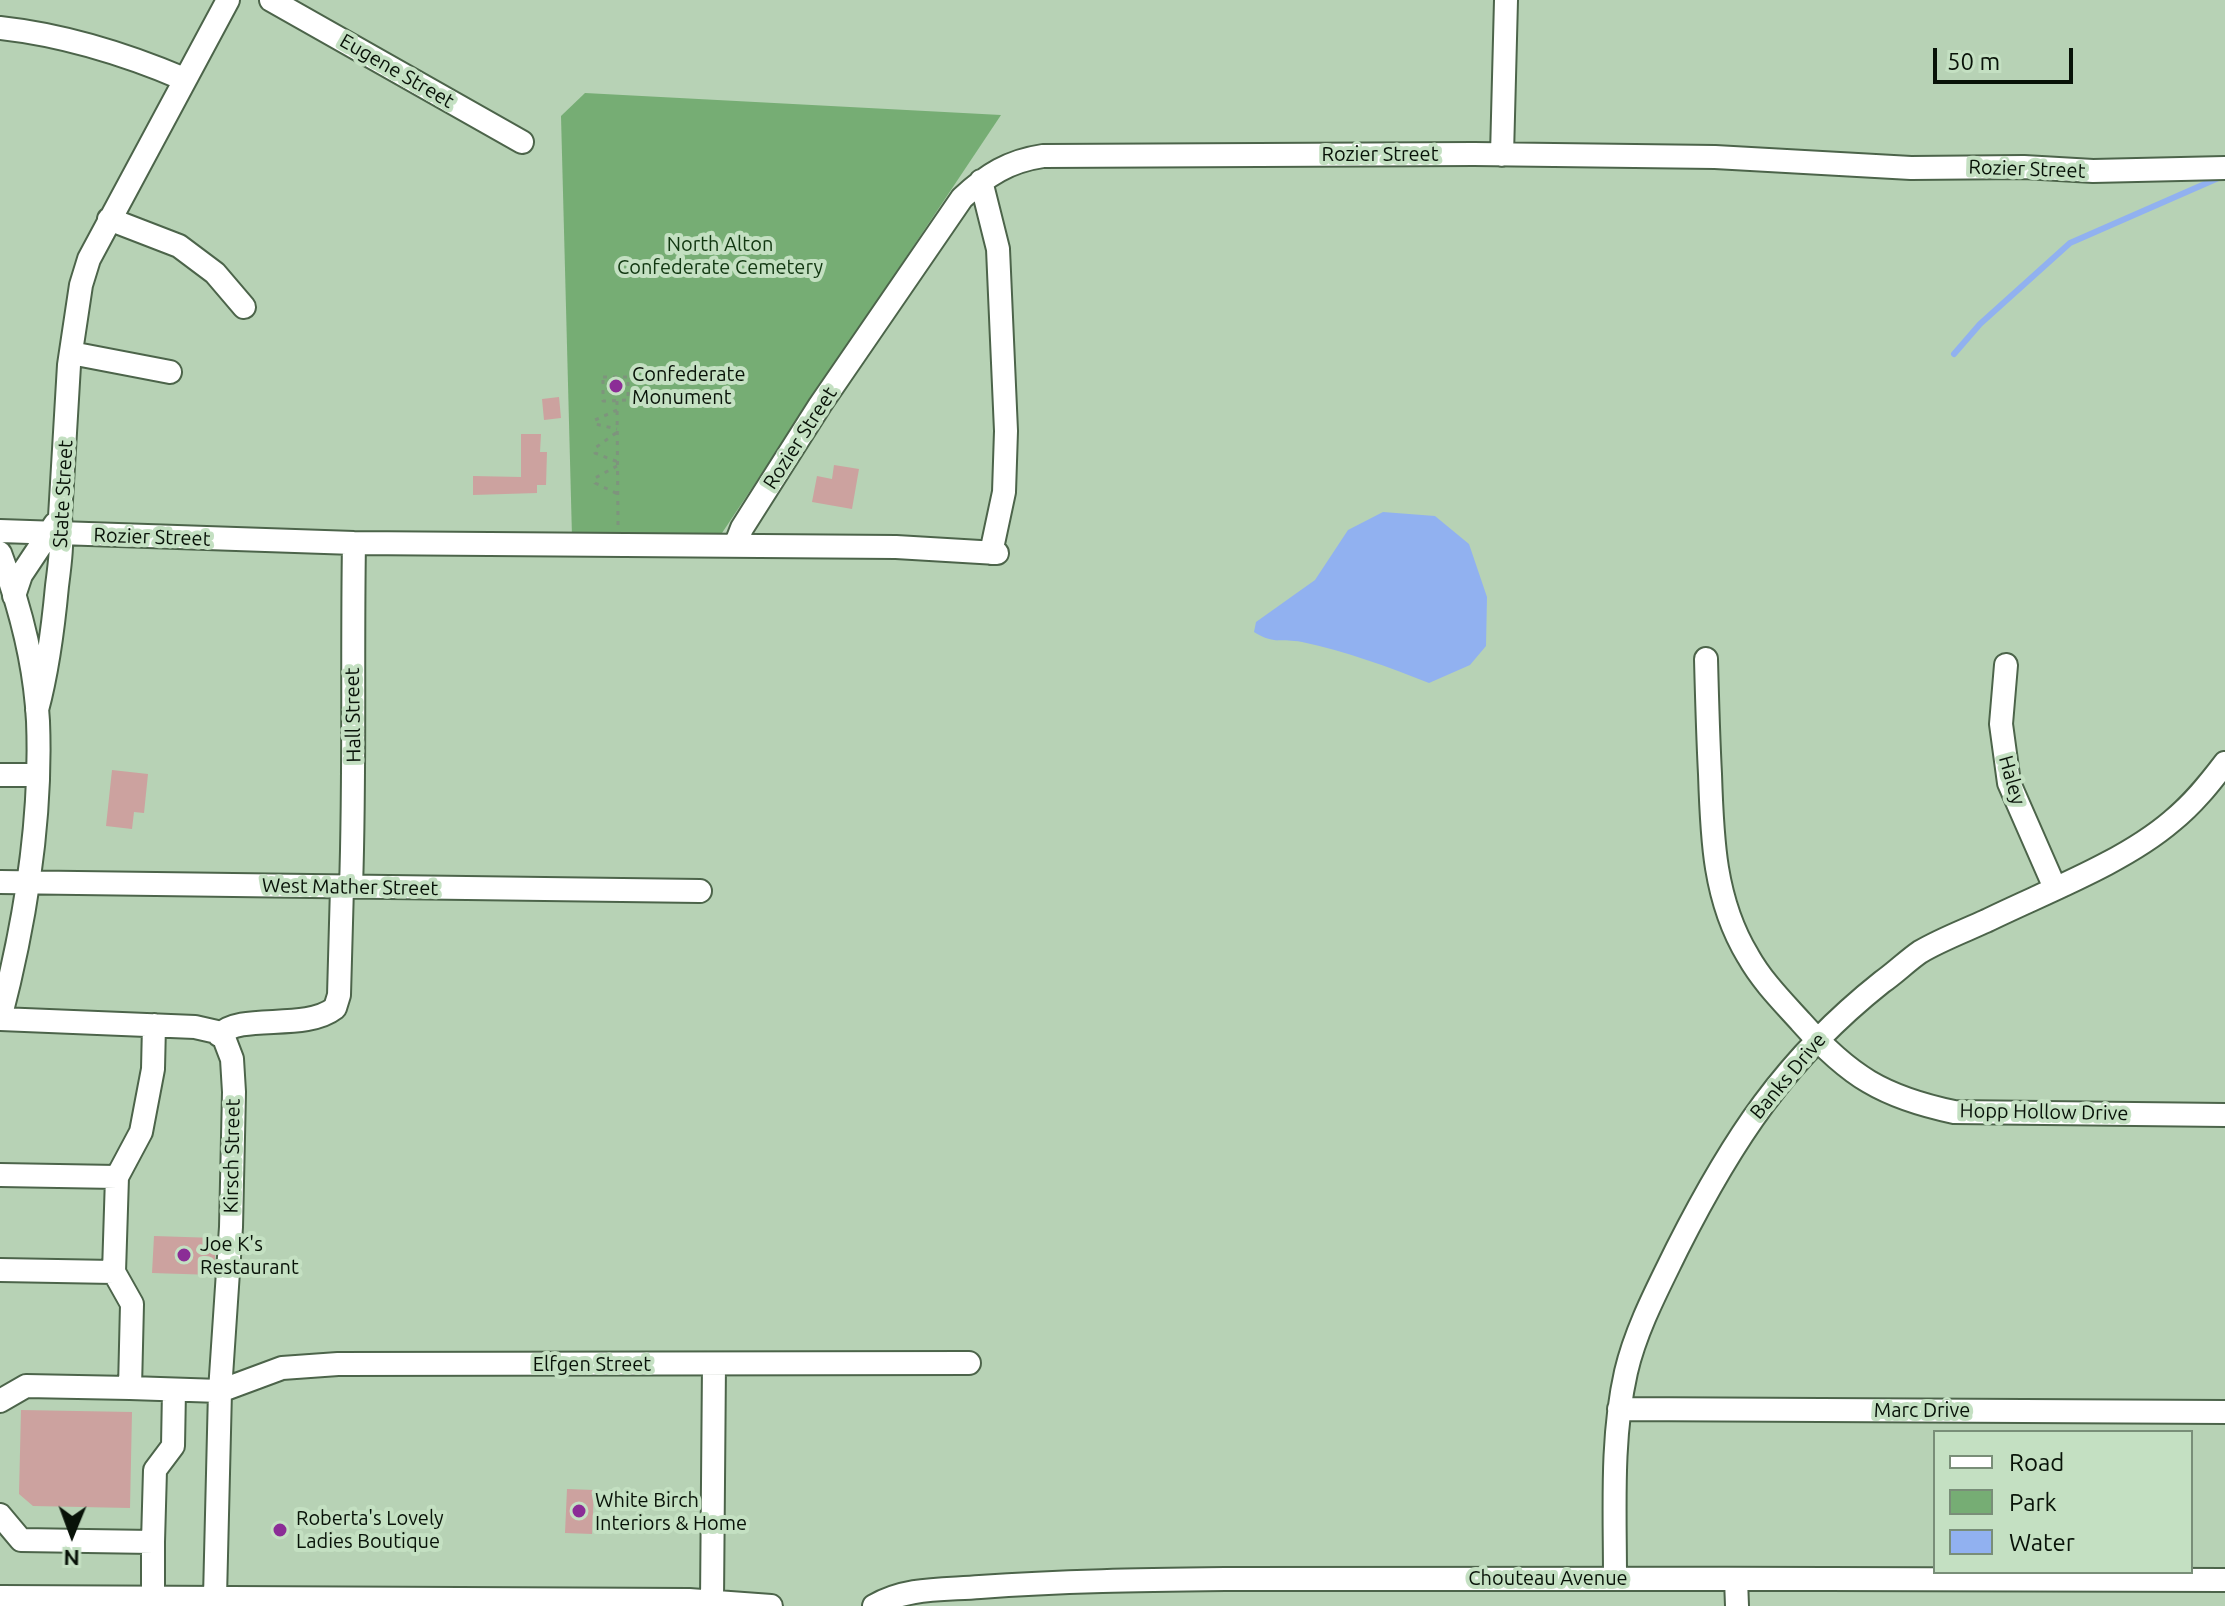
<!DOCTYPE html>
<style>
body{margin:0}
#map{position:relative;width:2225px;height:1606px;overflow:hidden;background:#b7d2b5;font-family:Ubuntu,sans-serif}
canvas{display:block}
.legend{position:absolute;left:1933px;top:1430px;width:260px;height:144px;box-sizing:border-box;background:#c4e0c2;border:2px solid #798e78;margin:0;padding:10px 14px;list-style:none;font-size:24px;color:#081208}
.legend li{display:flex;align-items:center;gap:16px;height:40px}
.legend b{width:40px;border:2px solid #798e78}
.north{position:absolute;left:32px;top:1494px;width:80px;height:80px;-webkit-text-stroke:6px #c4e0c2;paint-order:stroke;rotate:181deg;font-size:22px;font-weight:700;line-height:32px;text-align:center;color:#081208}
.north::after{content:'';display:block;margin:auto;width:28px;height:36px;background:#081208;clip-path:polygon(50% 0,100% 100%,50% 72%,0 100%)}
.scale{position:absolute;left:1933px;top:48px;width:140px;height:36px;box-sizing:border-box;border:4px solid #081208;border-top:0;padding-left:10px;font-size:24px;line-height:28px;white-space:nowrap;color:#081208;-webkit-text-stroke:6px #c4e0c2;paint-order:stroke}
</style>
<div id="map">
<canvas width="2225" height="1606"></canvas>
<ul class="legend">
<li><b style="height:10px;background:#fff"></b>Road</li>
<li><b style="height:22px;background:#76ad74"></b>Park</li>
<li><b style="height:22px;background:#91b1f0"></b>Water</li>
</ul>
<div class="north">N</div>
<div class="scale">50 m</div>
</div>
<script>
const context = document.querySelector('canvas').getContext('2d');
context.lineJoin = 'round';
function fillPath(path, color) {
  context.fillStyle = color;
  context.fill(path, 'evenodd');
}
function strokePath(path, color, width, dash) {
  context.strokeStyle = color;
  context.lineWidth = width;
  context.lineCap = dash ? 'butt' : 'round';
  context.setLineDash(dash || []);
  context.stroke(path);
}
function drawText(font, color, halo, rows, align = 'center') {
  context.font = font + ' Ubuntu,sans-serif';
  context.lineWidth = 8;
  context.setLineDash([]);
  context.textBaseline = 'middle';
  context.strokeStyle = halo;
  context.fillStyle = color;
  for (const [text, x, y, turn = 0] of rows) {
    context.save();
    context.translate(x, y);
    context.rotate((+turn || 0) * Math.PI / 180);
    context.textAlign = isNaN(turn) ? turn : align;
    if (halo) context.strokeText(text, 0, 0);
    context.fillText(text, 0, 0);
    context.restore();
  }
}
fillPath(new Path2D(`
 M585,93L1001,115L720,536L572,537L561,116Z`), '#76ad74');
fillPath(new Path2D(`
 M1383,512L1435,516L1469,544L1487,597L1486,646L1470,665L1429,683C1388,667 1346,651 1302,642C1281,638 1275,645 1254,632L1256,622L1315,580L1348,530Z`), '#91b1f0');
strokePath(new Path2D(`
 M1954,354L1980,324L2070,243L2223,176`), '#91b1f0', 6);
fillPath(new Path2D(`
 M559,397L561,418L544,420L542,399Z
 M521,434H541L540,452H547L546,485H537V493L473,495V476L521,477Z
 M834,465L859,469L852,509L812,502L817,476L832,479Z
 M112,770L148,774L144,813L134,812L132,829L106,826Z
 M154,1236L216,1238L214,1275L152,1273Z
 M21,1410L132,1412L130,1508L33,1506L19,1494Z
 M567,1489L594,1490L592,1534L565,1533Z`), '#cca29f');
const minor = new Path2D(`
 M271,0L522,142
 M0,28C64,35 125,54 184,79
 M1502,155L1506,0
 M981,181L998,249L1006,431L1004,492L991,553
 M109,219L179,246L215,273L244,307
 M71,353L170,372
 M0,531L354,543L896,547L997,553
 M735,546L742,528L820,405L962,198C987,175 1009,161 1043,156L1474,154L1715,157L1911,168L2024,167L2093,171L2225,168
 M0,553C20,606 35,664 38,721C42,821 25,923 0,1019
 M14,596L21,575L55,524
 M1706,659C1707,698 1708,736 1710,774C1712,838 1714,900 1748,956C1762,981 1782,1001 1801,1022C1849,1076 1883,1097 1954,1112L2225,1115
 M2006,665L2001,724L2009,783L2055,888
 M37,710C48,669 53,629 57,586C60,563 63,540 60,517L69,365L81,285L89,259L228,0
 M0,775H37
 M0,882L700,891
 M351,887C355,772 352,658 354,543
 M0,1019L195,1027L217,1032L224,1038L232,1059L234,1092L231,1227L220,1391L215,1597
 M219,1035C241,1012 304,1032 335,1008L339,995L342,887
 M0,1175L117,1177L114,1272L0,1270
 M117,1177L141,1132L153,1069L154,1025
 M130,1388L220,1391L282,1368L338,1364L969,1363
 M0,1401L26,1386L130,1388L132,1304L114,1272
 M1619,1409L2225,1412
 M0,1515L21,1540L153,1542V1597
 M153,1542L155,1470L173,1446L174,1390
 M1615,1577C1615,1509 1611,1438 1626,1372C1636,1329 1658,1288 1677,1249C1732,1140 1785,1059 1882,982C1895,973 1907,961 1920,952C1940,940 1964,931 1986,921C2045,892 2123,863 2172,821C2193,804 2209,784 2225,763
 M1736,1579L1737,1606
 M0,1597L689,1600L771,1606
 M712,1601L714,1364
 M874,1606C906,1587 944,1590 980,1587C1061,1581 1143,1580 1225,1579C1558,1577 1892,1580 2225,1580`);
strokePath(minor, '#4c644a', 26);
strokePath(new Path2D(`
 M603,377H628V400L603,401Z
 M617,401L618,525
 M617,410L595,420V424L617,429
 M616,433L595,448V453L618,462
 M617,466L595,478V483L618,494`), '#7e947d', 3, [4, 6]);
strokePath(minor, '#fff', 22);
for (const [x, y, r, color] of [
 [616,386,8,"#8b2d96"],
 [184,1255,8,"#8b2d96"],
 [579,1511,8,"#8b2d96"],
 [280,1530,8,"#8b2d96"]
]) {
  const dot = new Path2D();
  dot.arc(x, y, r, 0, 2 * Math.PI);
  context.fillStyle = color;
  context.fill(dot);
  strokePath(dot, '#c4e0c2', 3);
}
drawText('20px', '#081208', '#c4e0c2', [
 ["Eugene Street",397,71,30],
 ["Rozier Street",1380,154],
 ["Rozier Street",2027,169,2],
 ["Rozier Street",800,438,-57],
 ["State Street",63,494,-87],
 ["Rozier Street",152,537,2],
 ["Hall Street",353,715,-91],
 ["Haley",2012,780,74],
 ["West Mather Street",350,887,1],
 ["Banks Drive",1788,1076,-50],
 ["Hopp Hollow Drive",2044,1112,1],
 ["Kirsch Street",232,1156,-89],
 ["Elfgen Street",592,1364],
 ["Marc Drive",1922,1410],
 ["Chouteau Avenue",1548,1578]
]);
drawText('20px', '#113711', '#c4e0c2', [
 ["North Alton",720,244],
 ["Confederate Cemetery",720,267]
]);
drawText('20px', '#081208', '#c4e0c2', [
 ["Confederate",632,374],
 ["Monument",632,397],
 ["Joe K's",200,1244],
 ["Restaurant",200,1267],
 ["White Birch",595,1500],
 ["Interiors & Home",595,1523],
 ["Roberta's Lovely",296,1518],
 ["Ladies Boutique",296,1541]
], 'left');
</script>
